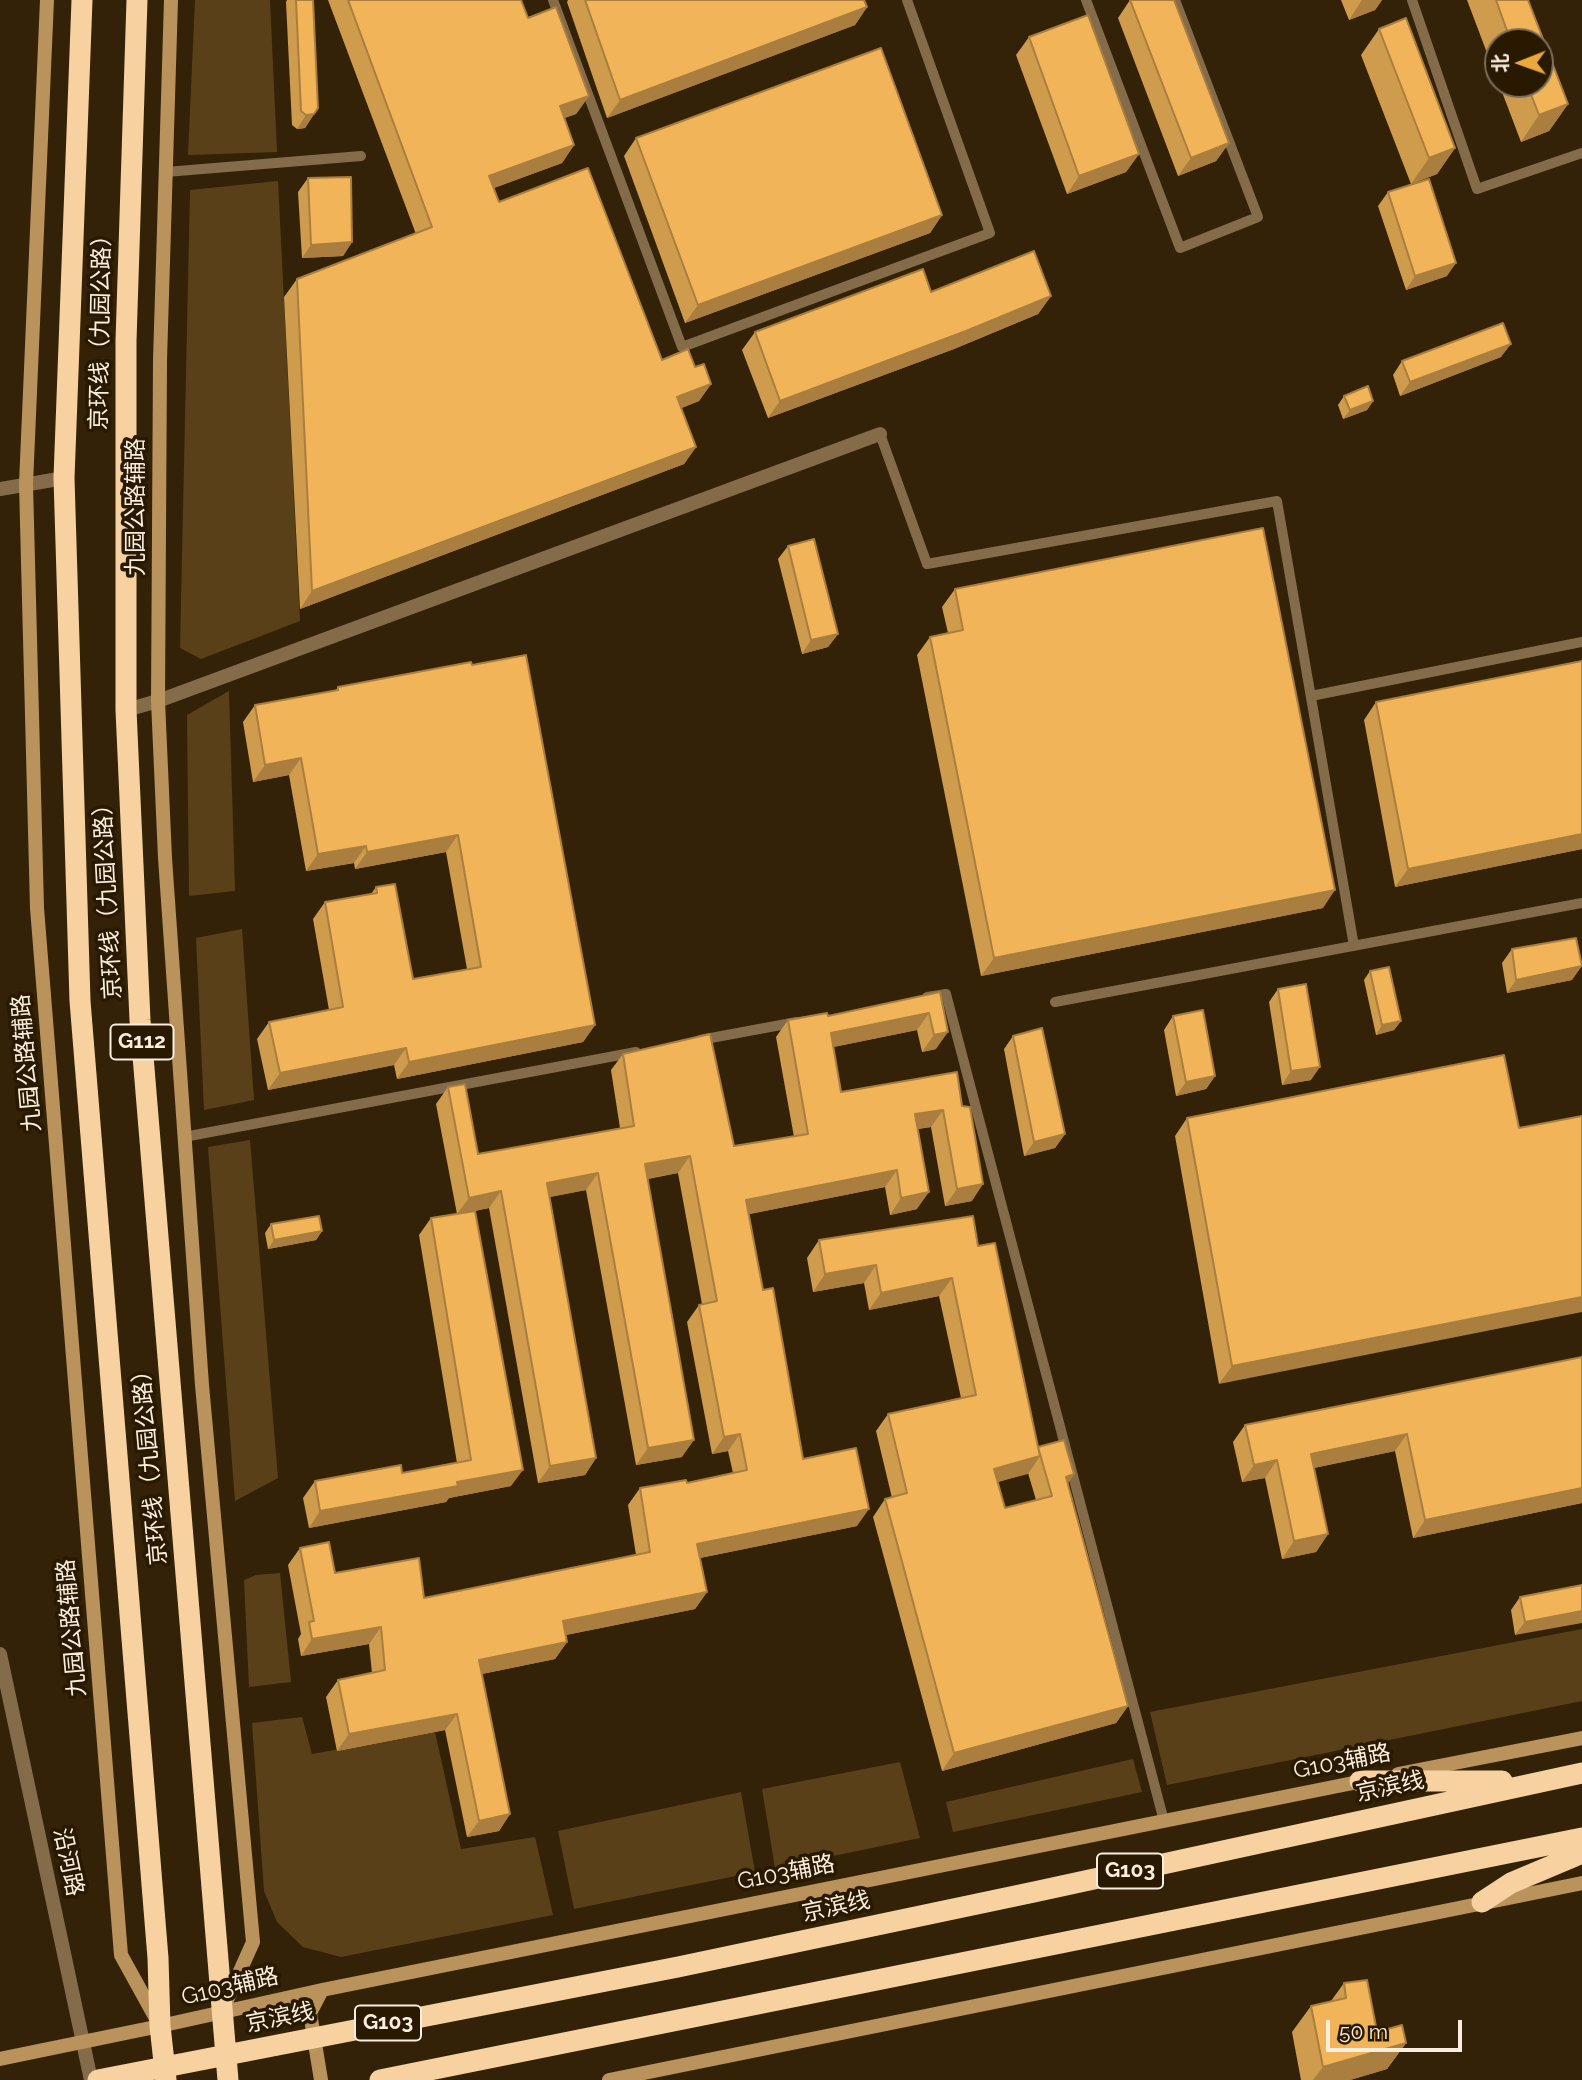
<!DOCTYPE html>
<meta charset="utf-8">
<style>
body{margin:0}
#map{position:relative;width:1582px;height:2080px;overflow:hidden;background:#332208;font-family:Raleway,"Noto Sans SC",sans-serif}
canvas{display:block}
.north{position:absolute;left:1484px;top:28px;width:70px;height:70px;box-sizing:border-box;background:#291901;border:2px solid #7c6e5a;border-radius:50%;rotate:269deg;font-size:19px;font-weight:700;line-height:28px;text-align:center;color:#f9eedf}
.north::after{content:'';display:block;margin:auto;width:24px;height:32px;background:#eda83b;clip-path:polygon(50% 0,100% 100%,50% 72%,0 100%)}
.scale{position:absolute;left:1326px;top:2020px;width:136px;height:32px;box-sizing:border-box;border:4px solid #f9eedf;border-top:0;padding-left:9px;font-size:21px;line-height:24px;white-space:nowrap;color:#f9eedf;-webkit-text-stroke:5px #291901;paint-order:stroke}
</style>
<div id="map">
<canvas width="1582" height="2080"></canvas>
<div class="north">北</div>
<div class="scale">50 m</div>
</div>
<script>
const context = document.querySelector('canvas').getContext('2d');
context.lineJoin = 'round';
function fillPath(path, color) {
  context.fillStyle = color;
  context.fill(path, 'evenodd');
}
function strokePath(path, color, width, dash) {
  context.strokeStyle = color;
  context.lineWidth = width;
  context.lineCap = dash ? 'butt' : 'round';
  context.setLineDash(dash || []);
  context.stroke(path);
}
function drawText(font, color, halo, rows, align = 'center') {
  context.font = font + ' Raleway,"Noto Sans SC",sans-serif';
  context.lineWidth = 7;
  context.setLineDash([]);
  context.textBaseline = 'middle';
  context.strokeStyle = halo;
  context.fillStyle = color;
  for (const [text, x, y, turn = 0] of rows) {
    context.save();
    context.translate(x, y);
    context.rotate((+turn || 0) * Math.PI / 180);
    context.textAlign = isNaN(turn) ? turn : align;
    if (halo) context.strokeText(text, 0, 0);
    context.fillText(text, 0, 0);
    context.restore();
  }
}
fillPath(new Path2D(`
 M195,0H270L277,152L188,155Z
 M278,181L300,621L201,659L180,648L190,190Z
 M229,691L235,891L189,896L187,715Z
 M242,929L254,1100L204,1110L196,938Z
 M250,1140L278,1478L235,1501L208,1147Z
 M280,1573L291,1682L249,1687L244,1580L256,1575Z
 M1582,1629V1701L1167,1785L1150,1712Z
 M302,1717L312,1754L435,1732L461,1849L535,1837L553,1915L341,1957L303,1947L277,1922L264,1891L252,1723Z
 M1133,1759L1142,1792L953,1832L946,1802Z
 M900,1762L920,1838L775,1868L762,1789Z
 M741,1792L755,1872L574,1909L558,1831Z`), '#5a4018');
strokePath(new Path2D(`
 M553,0L682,347L990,233L907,0
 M1086,0L1180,248L1258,217L1175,0
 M1412,0L1477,189L1582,153
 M166,172L361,156
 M880,434L927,564L1277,501L1354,946
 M1311,696L1582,642
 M927,997L946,994L1164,1821
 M1055,1002L1582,903
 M700,1040L797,1022
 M184,1137L636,1052`), '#846c4a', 10);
strokePath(new Path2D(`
 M0,489L64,478
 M126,710L158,701L880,434
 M0,1654L91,2080`), '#846c4a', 14);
strokePath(new Path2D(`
 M47,0L26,484L37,908L121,1955L158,2022
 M171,0L160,360L158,701L165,858L202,1385L253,1942L224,2007
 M1398,1774L1582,1738
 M0,2059L160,2026L322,1990L1368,1780
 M321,2080L310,2013L322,1990
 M609,2080L1582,1883`), '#ba925b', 14);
strokePath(new Path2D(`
 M82,0L64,478L80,1001L158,1958L160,2026L166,2080
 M137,0L126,341V710L140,1020L228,2080
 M1360,1781H1502
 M1482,1902L1511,1883L1582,1853
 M98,2080L678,1967L1034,1892L1582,1773
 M380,2080L1582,1838`), '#f7d2a0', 21);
fillPath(new Path2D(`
 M287,0H313L318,108L305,128L297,129L292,125L286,2Z
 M328,0H521L528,18L589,96L576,114L564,118L574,145L562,163L494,188L499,202L662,360L695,367L711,384L699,401L681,408L696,447L684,464L300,609L284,297L297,279L416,234Z
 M568,0H864L867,7L855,25L607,118L567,2Z
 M1130,0L1229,143L1216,161L1178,176L1118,18Z
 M1341,0H1382L1375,10L1349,20Z
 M1467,0H1528L1568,104L1549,131L1521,142L1499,84H1540V42H1498V82Z
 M1379,29L1455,148L1437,174L1411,184L1361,55Z
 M1029,37L1139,154L1126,172L1067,194L1016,55Z
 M636,138L942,215L930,233L685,323L624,156Z
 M308,178L352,242L343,256L302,258L298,192Z
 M1388,192L1447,276L1406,290L1378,206Z
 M931,292L1051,296L1038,314L954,349L768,418L742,350L755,332Z
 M1501,357L1400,396L1393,375L1402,361Z
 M1344,396L1373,401L1367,410L1343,419L1338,405Z
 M788,546L838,634L828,647L802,654L778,559Z
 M955,589L1323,908L981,976L917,655L930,637L948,633L942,607Z
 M1582,661V849L1395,887L1364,720L1376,702Z
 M471,662L595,1025L583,1042L397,1079L394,1065L268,1090L257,1039L269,1022L329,1010L313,919L325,902L371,894L376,887L413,979L467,969L446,852L355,869L354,863L306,871L289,775L253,782L243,722L255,705L335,691L338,687Z
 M1512,949L1572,980L1507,993L1502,963Z
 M1370,971L1401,1021L1394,1030L1376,1035L1364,980Z
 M1278,989L1311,1080L1282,1085L1269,1002Z
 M940,992L936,1049L922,1052L917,1030L833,1047L841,1092L957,1072L972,1201L945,1206L931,1127L918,1129L917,1209L890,1215L885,1187L749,1214L763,1290L803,1459L857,1526L700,1558L707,1592L695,1609L566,1635L567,1642L555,1659L482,1674L510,1814L499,1831L467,1837L445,1730L337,1751L326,1697L338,1680L372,1673L369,1644L301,1656L298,1639L301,1634L288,1565L300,1548L335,1573L424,1598L636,1555L628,1505L640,1488L687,1483L733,1473L728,1451L712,1454L687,1322L699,1305L702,1304L678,1173L648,1179L682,1457L636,1465L586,1190L549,1197L596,1458L585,1475L538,1483L489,1208L475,1211L511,1486L449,1498L446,1502L309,1528L303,1498L315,1481L402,1473L457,1463L419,1235L431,1218L457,1214L436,1104L448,1087L478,1154L620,1128L611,1070L623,1054L734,1146L794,1137L776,1037L788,1020L828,1016Z
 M1173,1016L1215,1076L1206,1089L1176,1096L1164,1030Z
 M1013,1036L1065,1134L1055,1148L1024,1156L1004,1049Z
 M1504,1055L1219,1384L1175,1136L1187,1118Z
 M271,1224L322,1231L316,1240L268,1249L265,1233Z
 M819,1240L978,1246L1038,1447L1074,1474L1068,1483L1128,1706L1116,1723L942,1771L873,1517L885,1499L892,1498L876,1431L888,1414L961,1398L939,1296L869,1310L864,1283L813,1292L807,1258ZM1028,1473L1036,1500L1005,1508L998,1482Z
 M1582,1357V1503L1413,1538L1395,1451L1314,1468L1328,1534L1316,1552L1282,1559L1265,1478L1242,1482L1233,1442L1245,1425Z
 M1582,1585L1515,1635L1511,1610L1520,1597Z
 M1344,1983L1377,2032L1406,2043L1387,2069L1350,2080H1301L1292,2032L1311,2006L1331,2001Z`), '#cf9b4d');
fillPath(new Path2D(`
 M1362,0H1382L1375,10L1349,20Z
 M867,7L855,25L607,118L620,100Z
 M589,96L576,114L548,124L560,106Z
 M1568,104L1549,131L1521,142L1539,115Z
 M314,114L305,128L297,129L306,115Z
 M1229,143L1216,161L1178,176L1191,158Z
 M574,145L562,163L477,194L489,176Z
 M1455,148L1437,174L1411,184L1429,158Z
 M1139,154L1126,172L1067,194L1079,176Z
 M942,215L930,233L685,323L698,305Z
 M352,242L343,256L302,258L311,245Z
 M1456,263L1447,276L1406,290L1415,276Z
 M1051,296L1038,314L954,349L768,418L780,401Z
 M1511,344L1501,357L1400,396L1410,382Z
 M711,384L699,401L665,415L677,397Z
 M1373,401L1367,410L1343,419L1350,410Z
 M696,447L684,464L300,609L312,591Z
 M838,634L828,647L802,654L811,640Z
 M301,758L289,775L253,782L265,765Z
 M1582,834V849L1395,887L1408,869Z
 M458,835L446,852L355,869L367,852Z
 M366,846L354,863L306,871L318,854Z
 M1335,890L1323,908L981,976L994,958Z
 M1582,966L1572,980L1507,993L1516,980Z
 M929,1013L917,1030L819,1050L831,1033Z
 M1401,1021L1394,1030L1376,1035L1382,1025Z
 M595,1025L583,1042L397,1079L409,1062Z
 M948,1032L936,1049L922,1052L934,1035Z
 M406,1048L394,1065L268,1090L280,1073Z
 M1320,1067L1311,1080L1282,1085L1291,1071Z
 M1215,1076L1206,1089L1176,1096L1186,1082Z
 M943,1110L931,1127L903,1131L915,1114Z
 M1065,1134L1055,1148L1024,1156L1034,1142Z
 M690,1156L678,1173L633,1181L645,1164Z
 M897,1170L885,1187L735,1217L746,1200Z
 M598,1173L586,1190L535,1200L547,1183Z
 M983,1184L972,1201L945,1206L957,1189Z
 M501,1191L489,1208L457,1214L469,1198Z
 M929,1192L917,1209L890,1215L901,1198Z
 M322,1231L316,1240L268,1249L274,1240Z
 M876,1265L864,1283L813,1292L825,1274Z
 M952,1278L939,1296L869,1310L881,1293Z
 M1582,1297V1312L1219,1384L1232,1366Z
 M740,1434L728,1451L712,1454L724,1437Z
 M1407,1434L1395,1451L1299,1471L1311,1454Z
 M694,1440L682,1457L636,1465L648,1448Z
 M1040,1456L1028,1474L982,1486L994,1469Z
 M596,1458L585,1475L538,1483L550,1466Z
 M1277,1460L1265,1478L1242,1482L1254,1465Z
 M523,1470L511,1486L449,1498L446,1502L309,1528L320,1511L457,1482Z
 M1074,1474L1062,1492L1066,1477Z
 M1582,1488V1503L1413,1538L1425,1520Z
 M869,1509L857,1526L685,1561L697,1544Z
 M1328,1534L1316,1552L1282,1559L1294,1541Z
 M707,1592L695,1609L551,1638L563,1621Z
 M1582,1611V1623L1515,1635L1525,1622Z
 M381,1627L369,1644L301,1656L312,1639Z
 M567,1642L555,1659L467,1677L479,1660Z
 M1128,1706L1116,1723L942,1771L954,1753Z
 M457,1714L445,1730L337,1751L349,1734Z
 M510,1814L499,1831L467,1837L479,1821Z
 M1406,2043L1387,2069L1350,2080H1313L1323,2067Z`), '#a97e3e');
const building = new Path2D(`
 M296,0H313L318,108L314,114L306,115L301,111Z
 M348,0H521L528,18L556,7L589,96L560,106L574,145L489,176L499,202L588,168L662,360L688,349L695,367L704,364L711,384L677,397L696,447L312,591L297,279L432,227Z
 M585,0H864L867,7L620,100Z
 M1130,0H1174L1229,143L1191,158Z
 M1496,0H1528L1568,104L1539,115L1527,84H1540V42H1511Z
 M1088,15L1139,154L1079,176L1029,37Z
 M1406,18L1455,148L1429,158L1379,29Z
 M881,48L942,215L698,305L636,138Z
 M351,177L352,242L311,245L308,178Z
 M1429,179L1456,263L1415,276L1388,192Z
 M1034,251L1051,296L966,331L780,401L755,332L923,269L931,292Z
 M1503,323L1511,344L1410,382L1402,361Z
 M1368,386L1373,401L1350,410L1344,396Z
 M1263,528L1335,890L994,958L930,637L963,630L955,589Z
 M814,539L838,634L811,640L788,546Z
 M526,655L595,1025L409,1062L406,1048L280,1073L269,1022L343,1007L325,902L377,893L376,887L395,884L413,979L481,967L458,835L367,852L366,846L318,854L301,758L265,765L255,705L338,690V687L471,662L472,665Z
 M1582,661V834L1408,869L1376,702Z
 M1576,938L1582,966L1516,980L1512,949Z
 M1389,967L1401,1021L1382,1025L1370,971Z
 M1306,984L1320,1067L1291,1071L1278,989Z
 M940,992L948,1032L934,1035L929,1013L831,1033L841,1092L957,1072L962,1106L970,1107L983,1184L957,1189L943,1110L915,1114L929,1192L901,1198L897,1170L746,1200L763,1290L773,1288L803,1459L856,1448L869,1509L697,1544L707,1592L563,1621L567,1642L479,1660L510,1814L479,1821L457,1714L349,1734L338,1680L385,1670L381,1627L312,1639L309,1622L314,1621L300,1548L329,1542L335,1573L419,1558L424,1598L650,1552L640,1488L686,1480L687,1483L747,1470L740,1434L724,1437L699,1305L717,1301L690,1156L645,1164L694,1440L648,1448L598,1173L547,1183L596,1458L550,1466L501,1191L469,1198L448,1087L465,1084L478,1154L634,1126L623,1054L710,1034L734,1146L808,1134L788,1020L827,1013L828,1016Z
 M1203,1010L1215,1076L1186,1082L1173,1016Z
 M1042,1028L1065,1134L1034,1142L1013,1036Z
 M1504,1055L1519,1128L1582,1116V1297L1232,1366L1187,1118Z
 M475,1211L523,1470L457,1482L458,1486L320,1511L315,1481L401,1465L402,1473L471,1460L431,1218Z
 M319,1216L322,1231L274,1240L271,1224Z
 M973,1216L978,1246L995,1243L1038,1447L1064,1440L1074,1474L1066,1477L1128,1706L954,1753L885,1499L907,1493L888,1414L976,1395L952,1278L881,1293L876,1265L825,1274L819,1240ZM1038,1447L1052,1496L1005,1508L994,1469L1040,1456Z
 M1582,1357V1488L1425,1520L1407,1434L1311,1454L1328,1534L1294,1541L1277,1460L1254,1465L1245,1425Z
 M1582,1585V1611L1525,1622L1520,1597Z
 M1367,1980L1377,2032L1402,2025L1406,2043L1323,2067L1311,2006L1346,1998L1344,1983Z`);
fillPath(building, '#f1b459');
strokePath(building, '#a97e3e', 2);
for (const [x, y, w] of [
 [142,1042,63],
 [1130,1871,66],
 [388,2023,66]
]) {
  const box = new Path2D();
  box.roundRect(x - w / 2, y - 17.5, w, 35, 5);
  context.fillStyle = '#291901';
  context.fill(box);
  strokePath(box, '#f9eedf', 2);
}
drawText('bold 21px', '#f9eedf', null, [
 ["G112",142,1042],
 ["G103",1130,1871],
 ["G103",388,2023]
]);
drawText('23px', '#f9eedf', '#291901', [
 ["京环线（九园公路）",101,327,-89],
 ["九园公路辅路",136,507,-90],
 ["京环线（九园公路）",108,896,-93],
 ["九园公路辅路",27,1063,-95],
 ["京环线（九园公路）",150,1462,-95],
 ["九园公路辅路",72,1628,-95],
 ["G103辅路",1342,1762,-11],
 ["京滨线",1390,1787,-12],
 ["沿河路",68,1862,78],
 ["G103辅路",786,1873,-11],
 ["京滨线",836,1907,-12],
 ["G103辅路",230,1987,-13],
 ["京滨线",280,2018,-11]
]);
</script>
